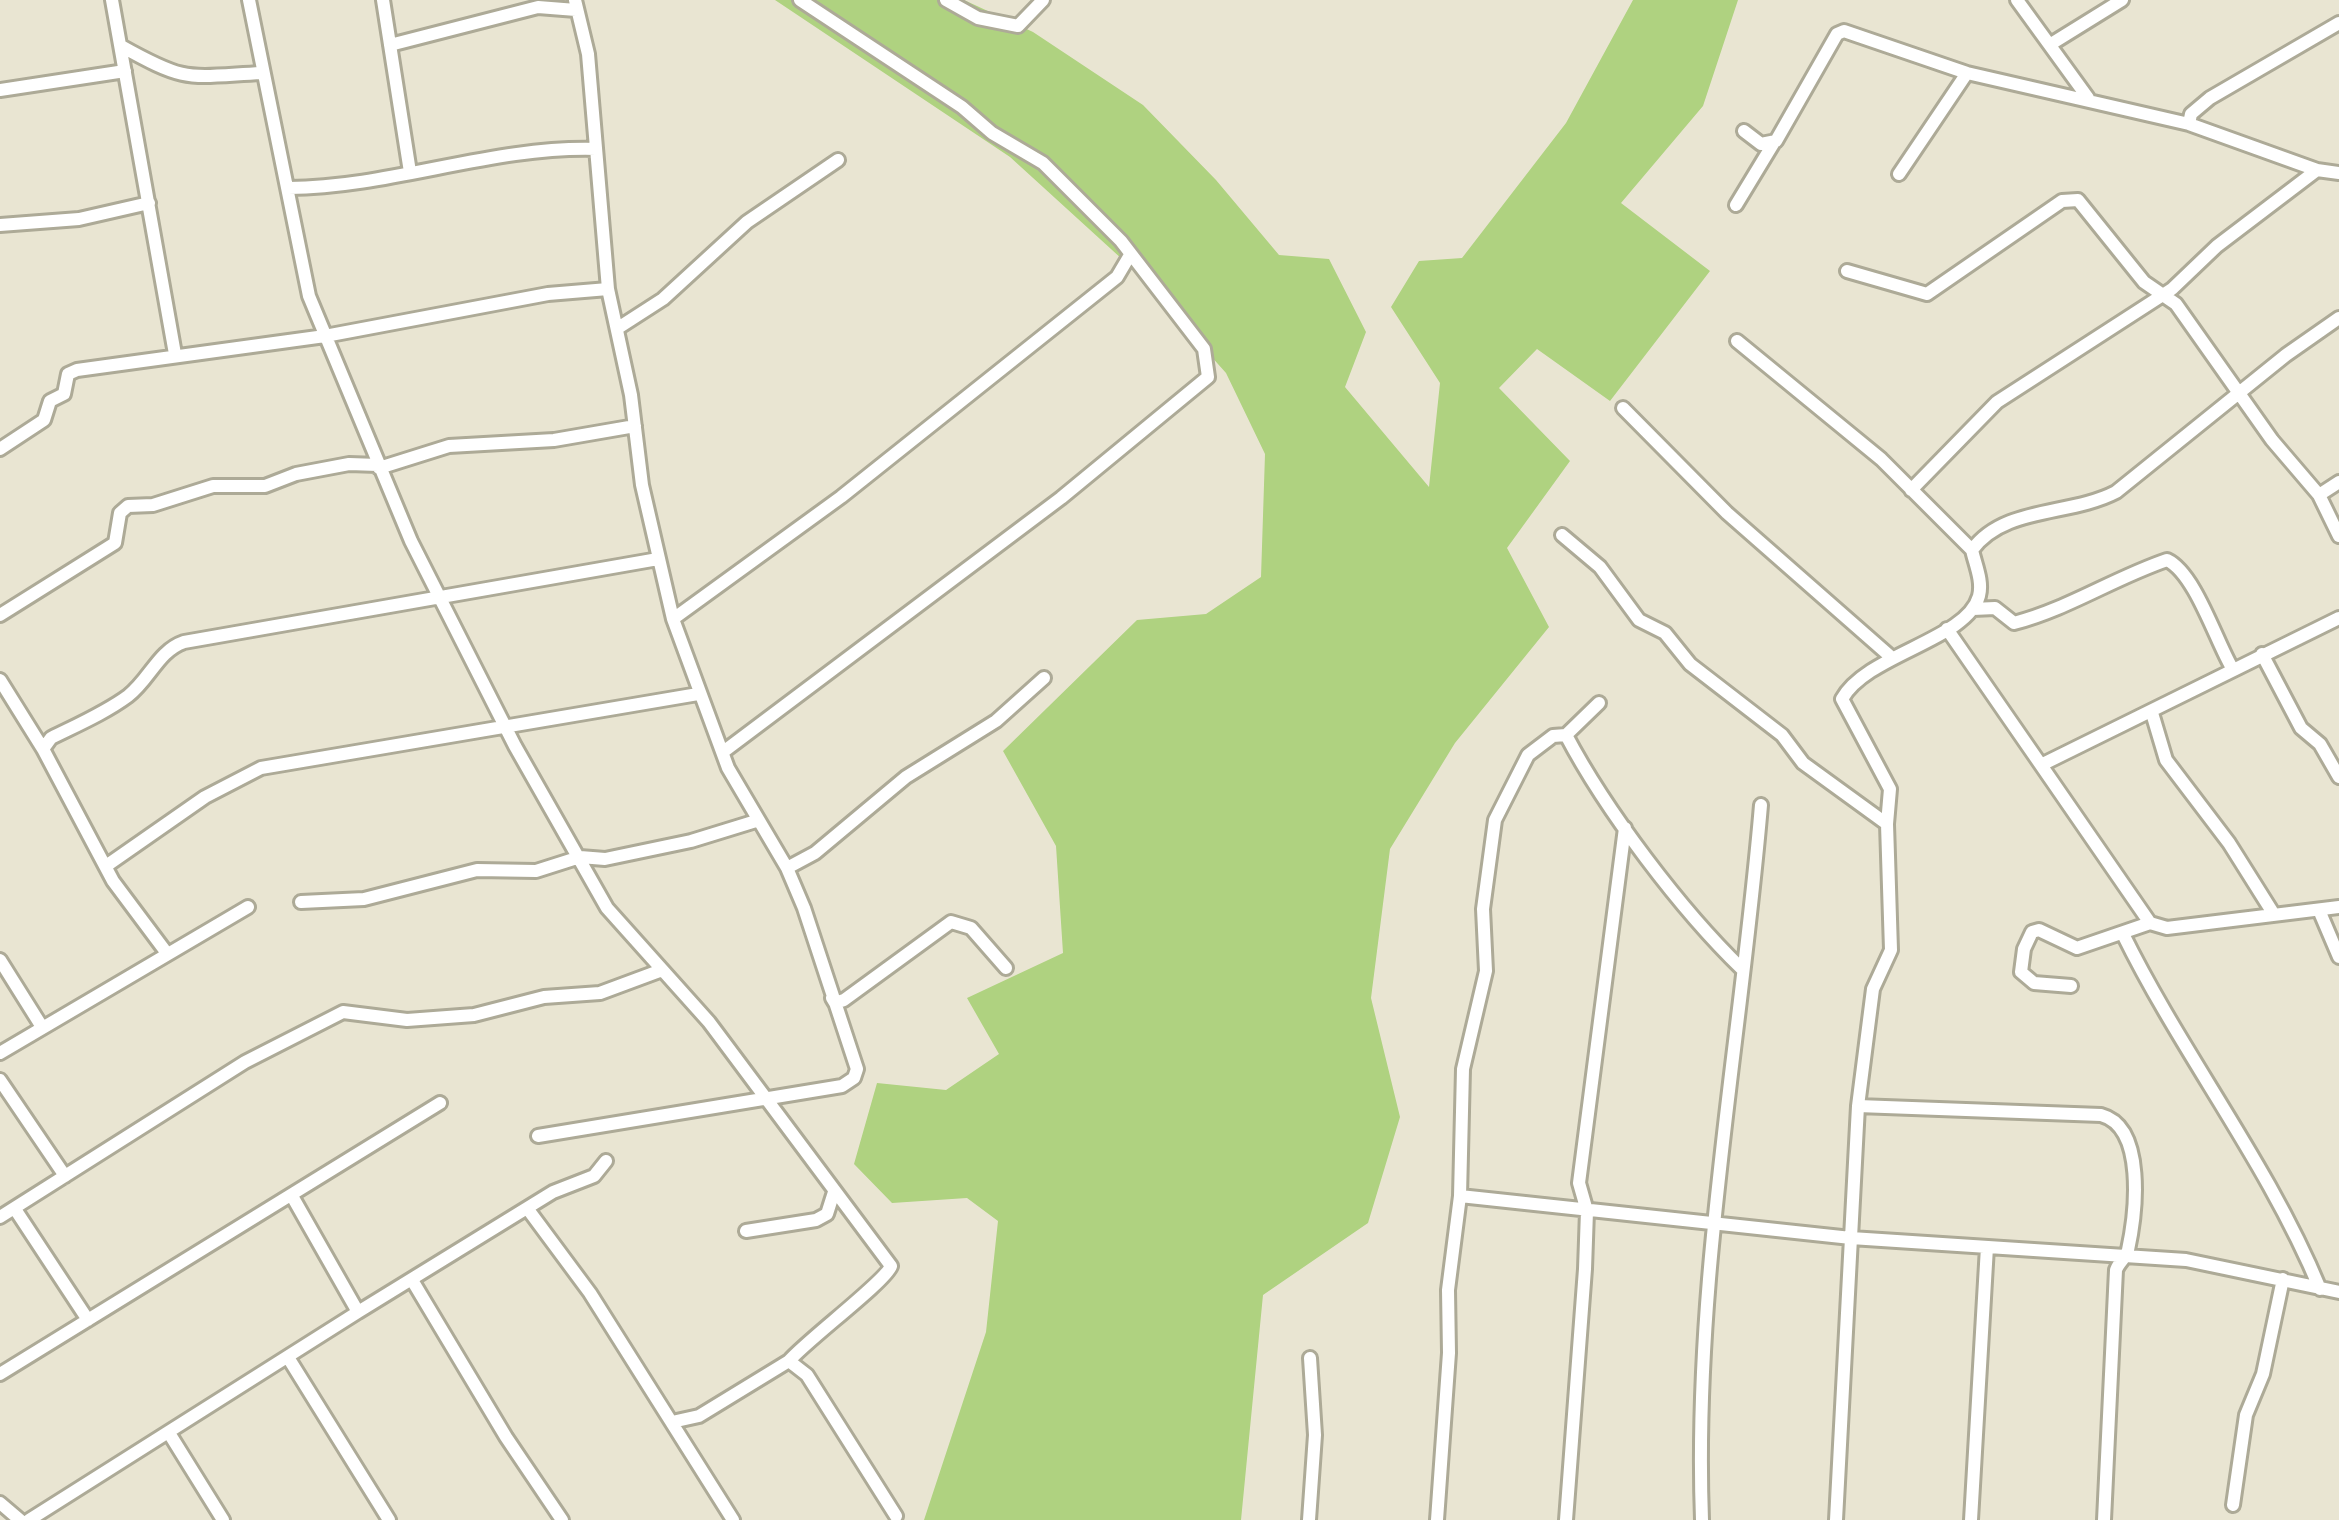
<!DOCTYPE html>
<style>
body{margin:0}
canvas{display:block;background:#e9e5d2}
</style>
<canvas width="2339" height="1520"></canvas>
<script>
const context = document.querySelector('canvas').getContext('2d');
context.lineJoin = 'round';
function fillPath(path, color) {
  context.fillStyle = color;
  context.fill(path, 'evenodd');
}
function strokePath(path, color, width, dash) {
  context.strokeStyle = color;
  context.lineWidth = width;
  context.lineCap = dash ? 'butt' : 'round';
  context.setLineDash(dash || []);
  context.stroke(path);
}
fillPath(new Path2D(`
 M775,0H964L1033,32L1143,105L1216,180L1279,255L1329,259L1366,332L1345,387L1429,487L1440,383L1391,307L1419,261L1462,258L1566,123L1633,0H1738L1703,106L1621,203L1710,271L1610,401L1537,349L1499,388L1570,461L1507,548L1549,627L1455,743L1390,849L1371,998L1400,1117L1368,1223L1263,1295L1241,1520H924L986,1332L998,1221L967,1198L892,1203L854,1164L877,1083L946,1090L999,1054L967,998L1063,953L1056,846L1003,751L1137,620L1206,614L1261,577L1265,454L1226,373L1134,270L1010,157Z`), '#afd280');
const minor = new Path2D(`
 M112,0L175,354
 M249,0L309,296L411,541L515,746L607,908L709,1022L891,1266C886,1281 807,1340 789,1361
 M383,0L410,172
 M946,0L978,18L1018,26L1043,0
 M2017,0L2088,98
 M2051,44L2122,0
 M390,45L538,7L576,10
 M121,46C187,83 187,77 261,73
 M0,90L125,71
 M2189,124L2191,114L2210,98L2339,23
 M1744,131L1761,144L1776,141L1837,34L1844,31L1967,73L2189,124L2317,170L2339,173
 M1899,174L1967,73
 M289,188C393,187 492,146 596,149
 M1736,205L1773,144
 M0,225L79,219L149,203
 M1847,271L1927,294L2062,201L2078,200L2144,282L2176,304L2272,440L2319,495L2339,536
 M618,328L663,299L747,222L838,160
 M1737,341L1881,459L1972,550
 M1623,408L1727,513L1891,657
 M0,449L44,420L50,401L64,394L68,374L77,370L325,336L548,294L608,289
 M379,468L449,446L554,440L635,426
 M1911,490L1997,402L2172,289L2217,246L2317,170
 M2319,495L2339,482
 M1562,535L1600,567L1639,620L1665,633L1690,664L1782,735L1803,763L1887,824L1891,950L1873,989L1858,1106L1836,1520
 M1973,609L1995,608L2014,623C2068,609 2114,578 2167,560C2195,573 2216,641 2232,668
 M0,615L115,543L120,513L128,506L153,505L213,486H265L296,474L349,464L378,465
 M673,619L841,497L1117,277L1130,255
 M1947,629L2041,765L2339,618
 M2262,654L2301,728L2320,744L2339,777
 M0,680L43,749L113,881L166,952
 M2152,713L2166,760L2229,843L2273,913
 M1566,735C1606,811 1681,910 1742,969
 M43,749L51,738C77,725 105,713 128,696C150,679 158,651 184,642L658,559
 M723,752L1061,498L1208,377L1204,349L1121,241L1043,163L992,133L962,107L800,0
 M2041,765L2150,923
 M1887,824L1890,789L1842,699C1867,654 1967,640 1979,596C1983,581 1975,564 1972,550C2004,506 2070,516 2116,492L2286,355L2339,318
 M106,866L205,797L261,768L698,694
 M787,868L815,853L906,777L996,721L1044,678
 M301,902L364,899L477,870L536,871L580,857L605,859L691,841L756,821
 M2319,910L2339,957
 M2123,934C2183,1056 2268,1163 2320,1289
 M0,960L42,1027
 M2071,986L2034,983L2021,972L2024,949L2032,932L2039,930L2077,948L2150,923L2167,928L2339,907
 M832,998L835,1003L844,1000L951,922L971,928L1006,968
 M0,1053L248,907
 M0,1080L65,1176
 M1858,1106L2101,1115C2146,1127 2136,1213 2128,1250C2126,1258 2119,1262 2116,1270L2104,1520
 M538,1136L842,1086L854,1078L857,1069L804,908L787,868L728,768L673,619L642,485L631,395L608,289L588,54L575,0
 M1460,1196L1851,1238L2186,1260L2339,1292
 M527,1208L590,1293L733,1520
 M15,1209L88,1320
 M0,1217L245,1062L343,1012L407,1020L474,1015L544,997L600,993L662,970
 M746,1231L816,1220L827,1214L834,1192
 M412,1280L506,1437L562,1520
 M358,1312L553,1192L594,1176L606,1161
 M289,1359L389,1520
 M0,1374L440,1103
 M672,1422L699,1416L789,1361L807,1375L896,1516
 M169,1433L223,1520
 M0,1503L20,1520
 M2233,1505L2246,1415L2263,1374L2283,1279
 M29,1520L358,1312L292,1196
 M1309,1520L1315,1435L1310,1358
 M1437,1520L1449,1353L1448,1290L1460,1196L1463,1069L1486,971L1483,909L1495,820L1528,755L1553,736L1566,735L1599,703
 M1566,1520L1585,1269L1587,1211L1579,1183L1625,828
 M1702,1520C1693,1280 1741,1043 1761,805
 M1971,1520L1987,1247`);
strokePath(minor, '#adaa97', 18);
strokePath(minor, '#fff', 12);
</script>
